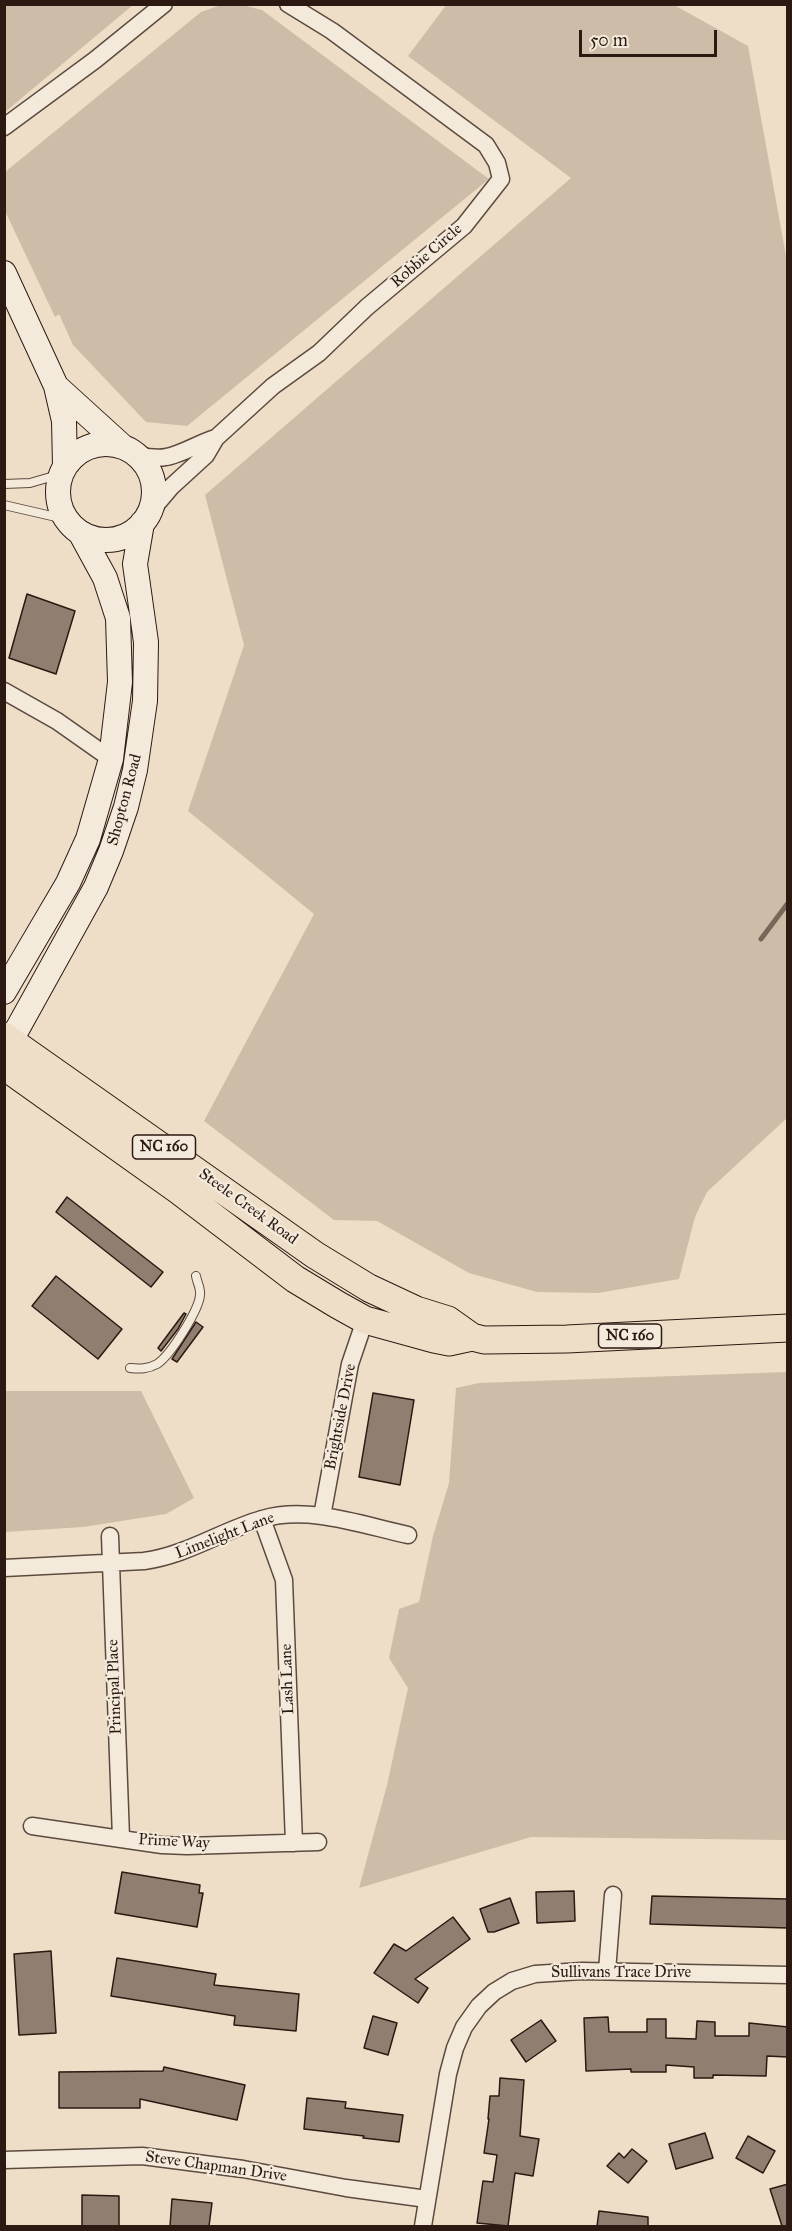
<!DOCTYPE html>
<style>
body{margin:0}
#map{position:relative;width:792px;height:2231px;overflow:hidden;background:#eedec7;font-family:"IM FELL Great Primer",serif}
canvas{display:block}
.frame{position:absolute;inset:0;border:6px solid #2b1912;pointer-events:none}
.scale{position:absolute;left:579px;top:30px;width:138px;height:27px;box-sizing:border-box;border:3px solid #2b1912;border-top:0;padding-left:8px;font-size:18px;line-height:21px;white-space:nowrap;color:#2b1912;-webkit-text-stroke:4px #f4eadb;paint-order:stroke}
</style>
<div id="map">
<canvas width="792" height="2231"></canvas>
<div class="frame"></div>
<div class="scale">50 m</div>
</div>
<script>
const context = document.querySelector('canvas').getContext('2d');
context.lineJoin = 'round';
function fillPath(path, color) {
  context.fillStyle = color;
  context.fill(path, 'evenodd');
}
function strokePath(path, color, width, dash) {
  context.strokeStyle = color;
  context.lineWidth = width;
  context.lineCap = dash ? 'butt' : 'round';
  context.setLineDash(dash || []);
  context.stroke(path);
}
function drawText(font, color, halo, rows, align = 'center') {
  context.font = font + ' "IM FELL Great Primer",serif';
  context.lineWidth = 4.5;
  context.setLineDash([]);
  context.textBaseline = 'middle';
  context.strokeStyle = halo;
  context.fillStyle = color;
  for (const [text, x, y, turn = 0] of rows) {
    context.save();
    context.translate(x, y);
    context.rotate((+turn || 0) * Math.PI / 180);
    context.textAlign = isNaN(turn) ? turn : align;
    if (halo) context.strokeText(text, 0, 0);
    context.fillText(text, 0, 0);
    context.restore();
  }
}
fillPath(new Path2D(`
 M5,4H133V5L5,112Z
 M224,4L242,5L262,10L489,179L187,426L146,422L73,345L59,314L55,317L5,211V172L201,12Z
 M447,4L674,5L748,46L788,267L787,1118L707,1192L695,1217L679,1279L598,1293L537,1292L469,1273L377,1221L334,1220L204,1121L314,914L188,811L244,645L205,495L571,178L408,56Z
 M787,1372V1840L531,1837L359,1888L387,1785L408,1688L389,1658L399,1609L419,1602L433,1536L449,1483L456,1388L479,1383Z
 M5,1391H141L194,1498L166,1514L83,1527L5,1532Z`), '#cdbda8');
strokePath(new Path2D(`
 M761,939L788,903`), '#786759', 5);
const building = new Path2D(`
 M27,594L75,611L56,674L9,658Z
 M67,1197L163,1272L151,1287L56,1212Z
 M56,1276L122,1329L98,1359L32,1306Z
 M184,1313L186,1314L178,1329L161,1351L158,1348Z
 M196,1322L203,1327L177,1362L172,1359Z
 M373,1393L414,1400L400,1485L359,1477Z
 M122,1872L200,1885L199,1893H203L197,1927L115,1913Z
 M574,1891L575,1921L537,1923L536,1892Z
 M652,1896L788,1899V1928L650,1924Z
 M510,1898L519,1923L494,1932H488L480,1909Z
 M453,1917L470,1939L415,1979L428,1988L418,2003L374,1973L394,1944L406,1951Z
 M51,1951L56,2033L19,2035L14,1954Z
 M117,1958L216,1974L214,1985L299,1994L296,2031L234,2025L235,2016L111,1996Z
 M373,2016L397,2023L388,2055L364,2048Z
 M608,2017L609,2032H647V2019H666V2038L696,2039L697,2021L715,2022V2036H749V2023L788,2027V2057L767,2056L766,2076L713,2075V2078H694V2067L666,2065V2072H631V2069L586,2071L584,2018Z
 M541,2020L556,2041L526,2062L511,2040Z
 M164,2067L245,2085L237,2120L140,2099V2108H59V2072L163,2071Z
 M500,2078L524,2080L520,2136L539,2139L533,2176L515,2173L508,2226L477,2223L483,2181L493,2182L497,2155L484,2153L489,2119H488L490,2096H499Z
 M307,2098L346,2102L345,2108L403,2115L399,2142L363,2138L364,2136L304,2129Z
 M705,2133L713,2158L676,2169L669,2144Z
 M748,2136L775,2151L763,2173L736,2158Z
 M632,2149L647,2161L628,2183L607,2166L619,2153L624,2158Z
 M788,2184V2226H782L770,2189Z
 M82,2195L119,2196V2226H82Z
 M172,2199L212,2203L209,2226H170Z
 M599,2211L648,2217V2226H597Z`);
fillPath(building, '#907f70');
strokePath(building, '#2b1912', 1.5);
const lane = new Path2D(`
 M4,484L30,483L61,474
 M4,505L56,517L72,527
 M130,1368C140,1369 148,1369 157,1364C170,1356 199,1310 200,1295C201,1289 197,1282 196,1276`);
const street = new Path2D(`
 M4,127L95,60L164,4
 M137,455C147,457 156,459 166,457C178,456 201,442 216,438
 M149,513L171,487L206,455L216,438L273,386L319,353L367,307L464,226L501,179L497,163L486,145L332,31L288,4
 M4,691L57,721L111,759
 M322,1516L350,1364L365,1320
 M262,1519L284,1580L294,1843
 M110,1536L121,1838
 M4,1568L144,1561C187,1555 221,1531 262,1519C308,1505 362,1525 408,1535
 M32,1826L162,1845L187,1846L318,1842
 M607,1971L613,1895
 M4,2160L142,2156L243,2169L346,2188L427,2199
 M423,2226L448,2074L455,2048L464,2027L479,2006L494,1992L512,1981L535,1974L582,1971L788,1975`);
const secondary = new Path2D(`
 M4,273L56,386L64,421L65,466
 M56,386L122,446
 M58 492a48 48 0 1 1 96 0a48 48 0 1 1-96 0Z
 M4,992L68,883L88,839L111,759L120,682L118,618L105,578L81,534
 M4,1053L96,887L111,851L126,807L135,770L145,701L146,642L135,564L142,523`);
const primary = new Path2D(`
 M4,1036L315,1255L369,1288L416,1310L448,1320L472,1337L484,1340L567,1339L788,1328
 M4,1066L178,1190L295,1279L338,1305L365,1320L434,1339L449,1342L472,1337`);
strokePath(lane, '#5c4a3f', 10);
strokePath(street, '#5c4a3f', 19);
strokePath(secondary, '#2b1912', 26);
strokePath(primary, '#2b1912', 29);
strokePath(lane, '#f4eadb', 8);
strokePath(street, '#f4eadb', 16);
strokePath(secondary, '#f4eadb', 24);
strokePath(primary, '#eedec7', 27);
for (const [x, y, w] of [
 [164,1147,63],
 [630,1336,63]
]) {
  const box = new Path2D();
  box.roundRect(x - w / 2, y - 12, w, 24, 4.5);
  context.fillStyle = '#f4eadb';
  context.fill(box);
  strokePath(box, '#2b1912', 1.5);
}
drawText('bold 15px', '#2b1912', null, [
 ["NC 160",164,1147],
 ["NC 160",630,1336]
]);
drawText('16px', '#2b1912', '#f4eadb', [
 ["Robbie Circle",427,256,-41],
 ["Shopton Road",125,800,-75],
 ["Steele Creek Road",248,1207,36],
 ["Brightside Drive",341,1417,-79],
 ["Limelight Lane",225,1536,-21],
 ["Lash Lane",288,1679,-92],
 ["Principal Place",115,1687,-92],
 ["Prime Way",174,1842,3],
 ["Sullivans Trace Drive",621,1973],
 ["Steve Chapman Drive",216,2167,8]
]);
</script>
